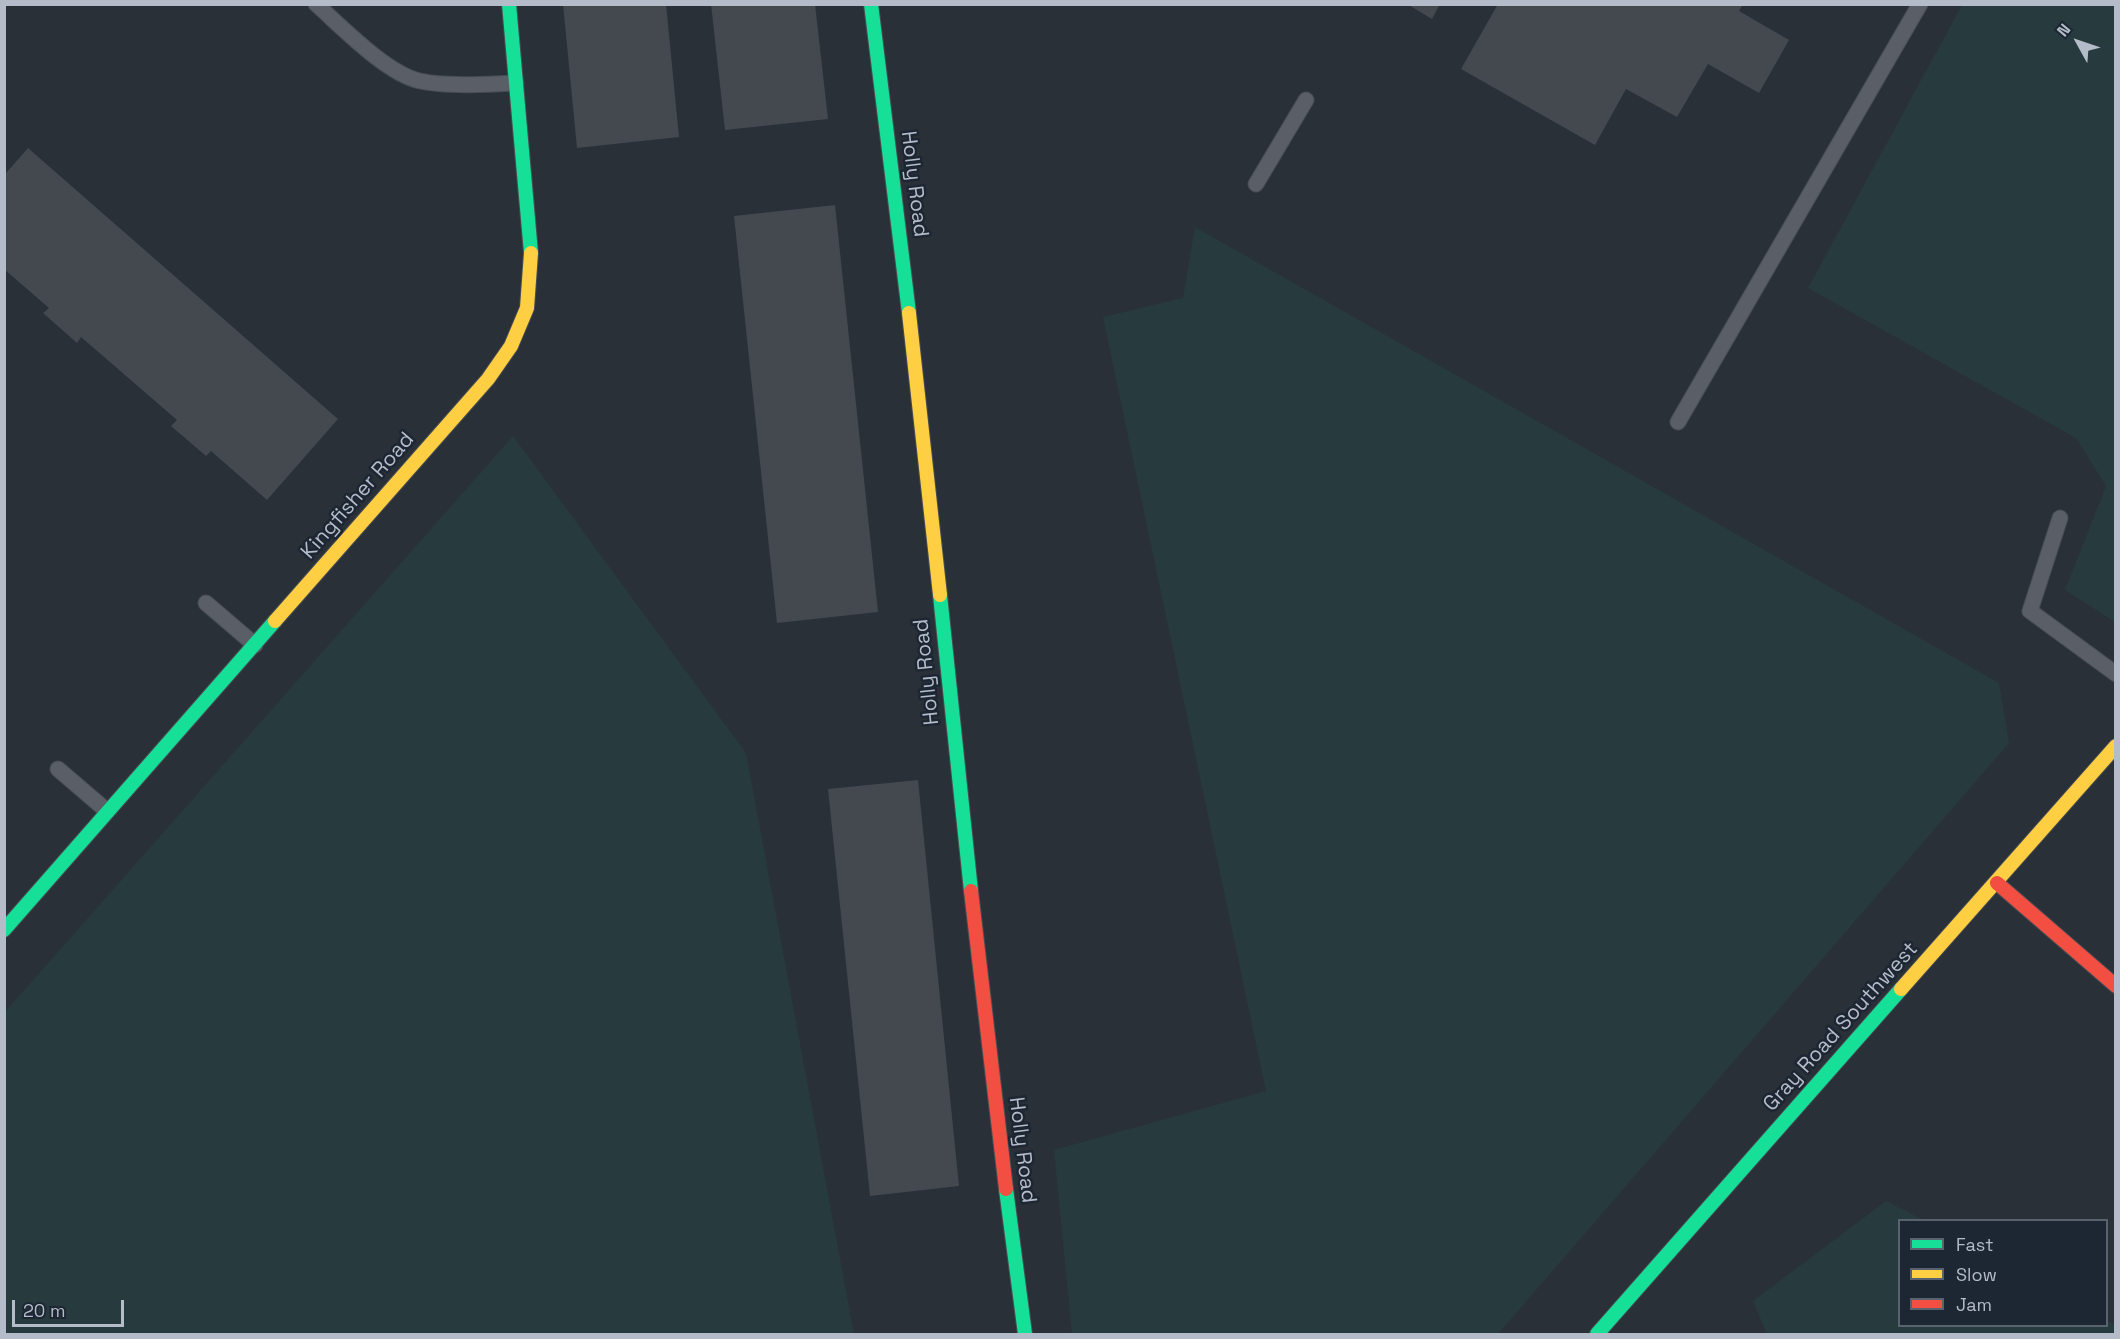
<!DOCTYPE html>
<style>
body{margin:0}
#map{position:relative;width:2120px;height:1339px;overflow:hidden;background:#2a3038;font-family:"Space Grotesk",sans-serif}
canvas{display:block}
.frame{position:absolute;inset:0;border:6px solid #b4bcc9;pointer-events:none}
.legend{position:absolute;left:1898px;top:1219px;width:210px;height:108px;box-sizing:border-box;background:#1d2633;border:2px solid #59626f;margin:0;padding:8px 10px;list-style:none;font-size:18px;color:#b4bcc9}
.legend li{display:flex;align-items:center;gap:12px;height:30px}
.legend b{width:30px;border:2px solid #59626f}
.north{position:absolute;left:2048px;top:12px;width:60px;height:60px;-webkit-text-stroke:4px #1d2633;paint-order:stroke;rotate:310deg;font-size:16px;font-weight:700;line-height:24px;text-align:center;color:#b4bcc9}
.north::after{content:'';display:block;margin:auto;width:21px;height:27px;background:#b4bcc9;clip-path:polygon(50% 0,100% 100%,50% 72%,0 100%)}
.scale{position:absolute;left:12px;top:1300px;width:112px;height:27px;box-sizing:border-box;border:3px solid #b4bcc9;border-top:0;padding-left:8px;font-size:18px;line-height:21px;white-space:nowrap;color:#b4bcc9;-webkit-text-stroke:4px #1d2633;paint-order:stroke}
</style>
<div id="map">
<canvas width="2120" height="1339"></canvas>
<div class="frame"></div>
<ul class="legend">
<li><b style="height:8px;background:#16e098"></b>Fast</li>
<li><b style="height:8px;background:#ffcf43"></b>Slow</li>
<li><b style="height:8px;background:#f24e42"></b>Jam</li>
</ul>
<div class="north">N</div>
<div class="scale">20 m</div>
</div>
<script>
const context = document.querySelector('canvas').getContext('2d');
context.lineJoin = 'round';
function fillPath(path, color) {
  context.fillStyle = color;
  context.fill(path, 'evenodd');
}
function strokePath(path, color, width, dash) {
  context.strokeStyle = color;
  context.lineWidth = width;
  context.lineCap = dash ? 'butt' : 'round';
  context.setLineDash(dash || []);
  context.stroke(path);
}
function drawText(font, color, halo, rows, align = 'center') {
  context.font = font + ' "Space Grotesk",sans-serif';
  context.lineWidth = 5;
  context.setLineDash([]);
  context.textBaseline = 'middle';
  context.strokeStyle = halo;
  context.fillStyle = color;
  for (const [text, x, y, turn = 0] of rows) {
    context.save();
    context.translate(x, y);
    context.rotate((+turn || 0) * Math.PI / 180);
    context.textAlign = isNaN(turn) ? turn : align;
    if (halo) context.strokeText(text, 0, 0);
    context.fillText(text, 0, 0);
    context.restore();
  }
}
fillPath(new Path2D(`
 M2111,4L2116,8L2115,622L2065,590L2106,486L2076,438L1808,288L1962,5Z
 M1195,227L1999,683L2009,743L1498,1334H1072L1054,1150L1266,1091L1103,317L1183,298Z
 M513,436L746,753L854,1334H5V1012Z
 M1886,1201L1923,1220H1900V1326H2106L2107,1320L2115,1325V1334H1767L1753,1301Z`), '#273a3e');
fillPath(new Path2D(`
 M563,4H666L679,137L577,148Z
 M711,4H815L828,119L725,130Z
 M1407,4H1440L1432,19Z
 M1498,4H1743L1739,11L1789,40L1759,93L1708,64L1677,117L1626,89L1595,145L1461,69Z
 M28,148L338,419L267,500L211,451L206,456L171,426L177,420L81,337L77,343L43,313L49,308L4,269V172L6,173Z
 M835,205L878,612L777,623L734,216Z
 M918,780L959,1186L870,1196L828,789Z`), '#444950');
const lane = new Path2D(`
 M316,4C342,27 387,74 420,81C450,87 485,84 516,83
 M1256,184L1306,100
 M1678,422L1920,4
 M2060,518L2030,611L2116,674
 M206,603L255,645
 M58,769L107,811`);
const fast = new Path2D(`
 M509,4L531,253
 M871,4L909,313
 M940,595L971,891
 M4,930L275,621
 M1006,1189L1025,1334
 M1597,1334L1901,989`);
const slow = new Path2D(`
 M909,313L940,595
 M275,621L488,379L511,346L527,308L531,253
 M1901,989L2116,746`);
const jam = new Path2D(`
 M1997,883L2116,986
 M971,891L1006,1189`);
strokePath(lane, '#484c53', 17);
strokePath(fast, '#484c53', 16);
strokePath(slow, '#484c53', 16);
strokePath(jam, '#484c53', 16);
strokePath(lane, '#5a5e66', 15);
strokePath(fast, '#16e098', 14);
strokePath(slow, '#ffcf43', 14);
strokePath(jam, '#f24e42', 14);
drawText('21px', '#b4bcc9', '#1d2633', [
 ["Holly Road",914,184,83],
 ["Kingfisher Road",358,496,-49],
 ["Holly Road",927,672,-96],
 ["Gray Road Southwest",1841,1027,-48],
 ["Holly Road",1022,1150,83]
]);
</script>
